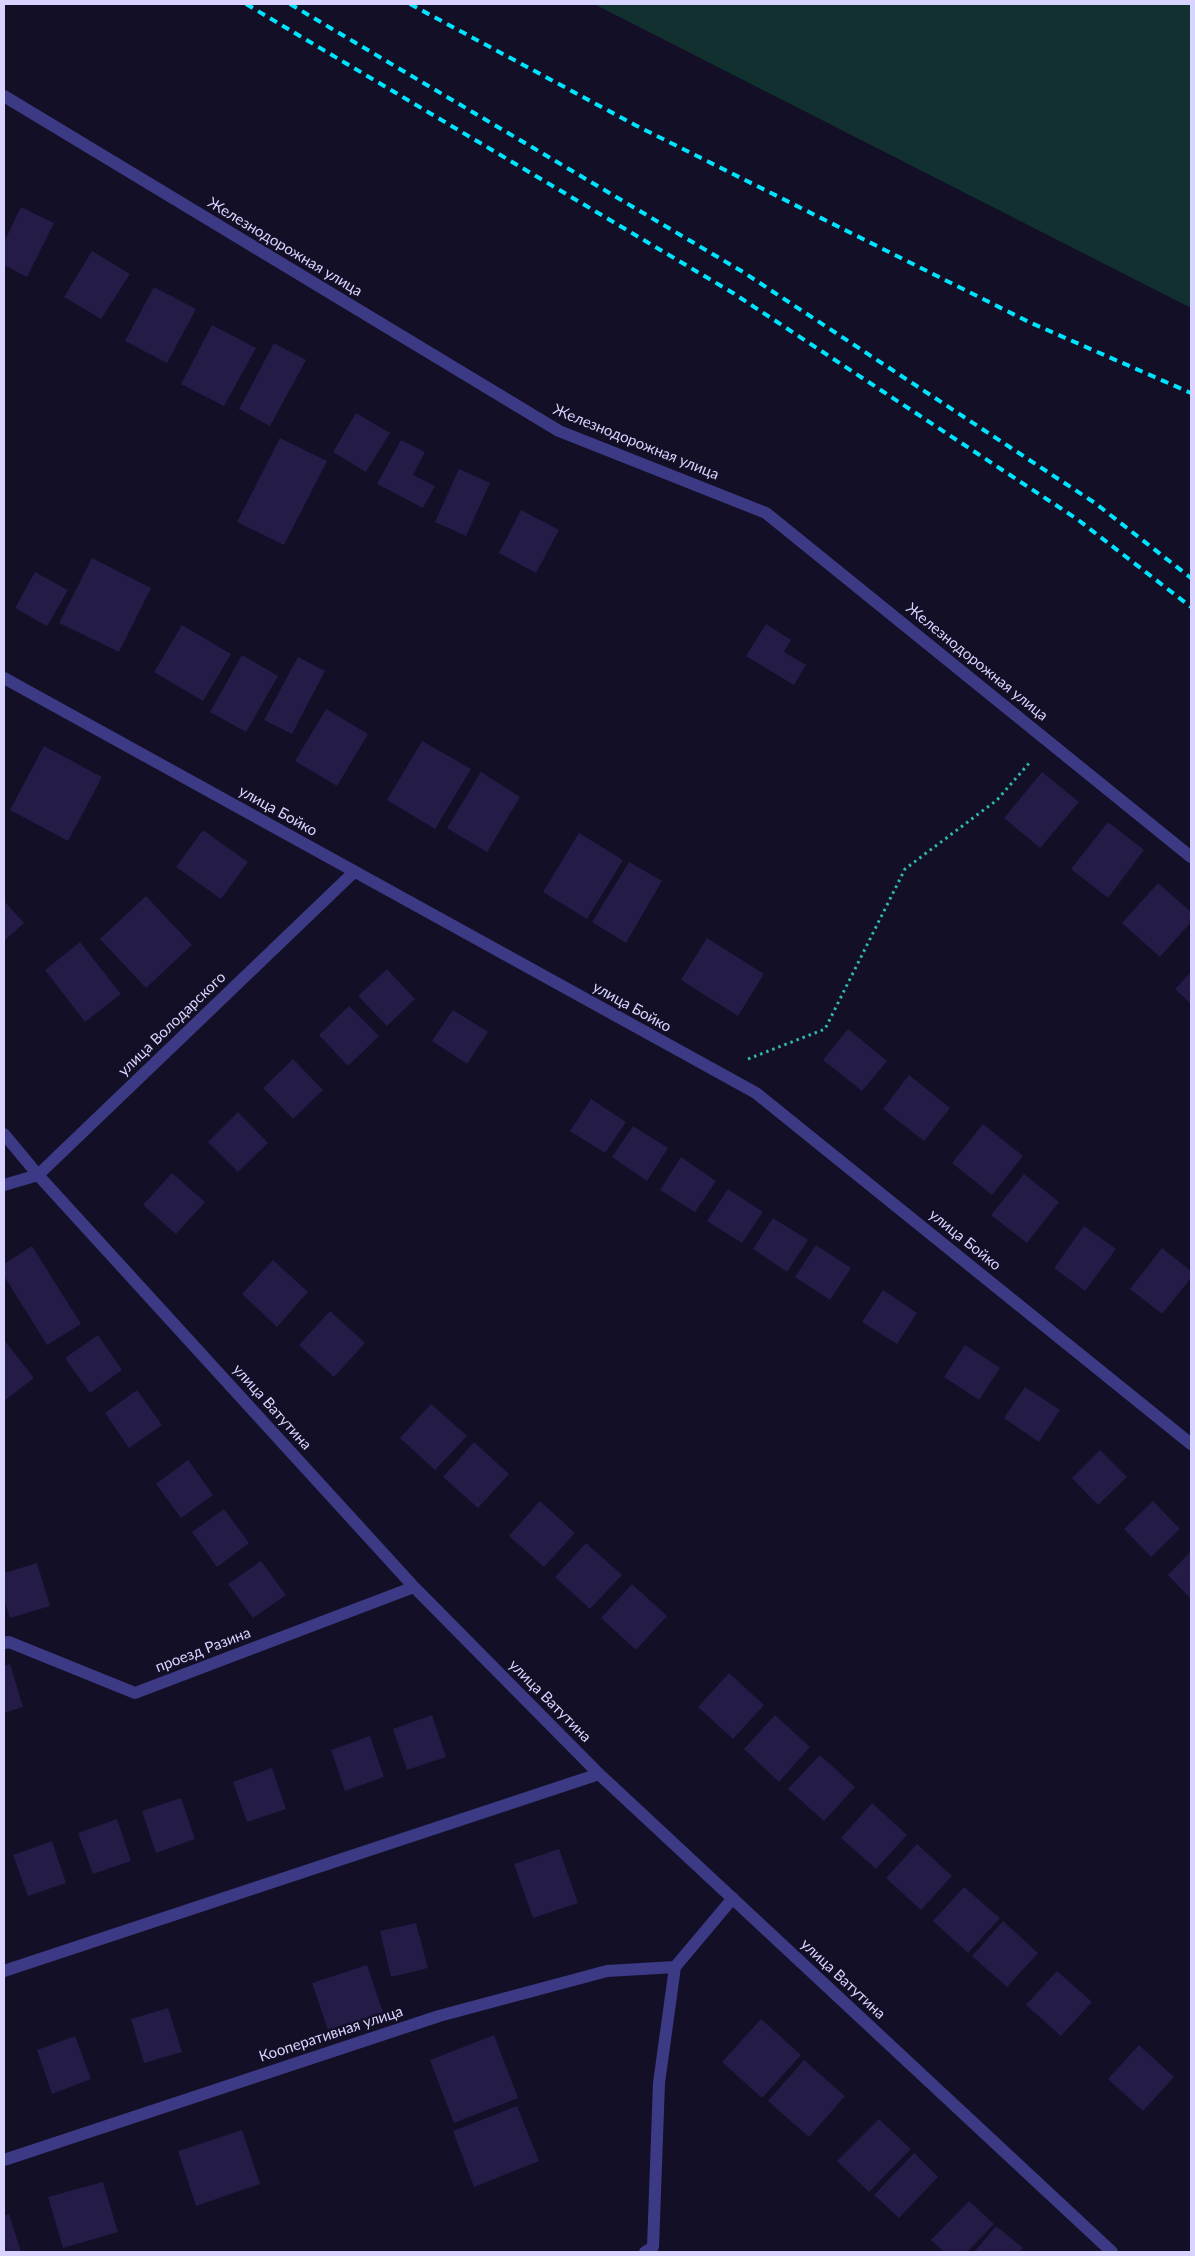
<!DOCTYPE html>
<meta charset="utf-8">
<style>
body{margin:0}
#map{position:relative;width:1195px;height:2256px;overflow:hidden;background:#130f26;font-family:Lato,sans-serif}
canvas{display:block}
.frame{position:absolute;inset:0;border:5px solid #d9d4ff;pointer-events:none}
</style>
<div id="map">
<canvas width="1195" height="2256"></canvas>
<div class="frame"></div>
</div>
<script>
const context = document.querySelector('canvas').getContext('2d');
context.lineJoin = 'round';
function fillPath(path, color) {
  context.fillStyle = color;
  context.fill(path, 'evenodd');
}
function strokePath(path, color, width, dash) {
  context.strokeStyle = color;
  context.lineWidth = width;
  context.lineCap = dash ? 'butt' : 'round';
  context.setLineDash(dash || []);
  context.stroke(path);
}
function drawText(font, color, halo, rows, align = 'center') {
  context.font = font + ' Lato,sans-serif';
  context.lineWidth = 5;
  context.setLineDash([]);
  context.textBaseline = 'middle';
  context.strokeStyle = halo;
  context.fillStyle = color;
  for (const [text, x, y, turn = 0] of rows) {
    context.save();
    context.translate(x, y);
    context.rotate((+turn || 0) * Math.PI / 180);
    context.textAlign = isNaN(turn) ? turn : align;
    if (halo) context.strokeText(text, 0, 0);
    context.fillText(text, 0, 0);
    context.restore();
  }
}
fillPath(new Path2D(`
 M594,4H1191V308Z`), '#12302f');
fillPath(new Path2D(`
 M21,207L54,223L27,277L4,265V242Z
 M92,251L130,274L101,319L64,297Z
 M154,287L196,309L167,363L125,341Z
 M212,325L256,348L224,406L181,384Z
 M274,343L306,360L270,426L239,409Z
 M356,413L390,433L366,472L333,452Z
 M280,438L327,461L284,545L237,522Z
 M401,440L425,452L413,475L435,486L423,508L377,484Z
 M459,469L490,483L466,536L435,522Z
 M521,510L559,530L536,573L499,553Z
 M92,558L151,588L119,652L59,623Z
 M35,572L68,590L47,626L15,608Z
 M766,624L791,640L784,652L806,665L794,685L746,656Z
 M182,625L231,654L203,701L154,672Z
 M242,655L278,676L246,732L210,712Z
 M298,657L325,671L292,734L264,720Z
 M326,709L368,734L337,786L295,761Z
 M422,741L471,769L435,829L387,800Z
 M44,746L102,777L68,841L10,810Z
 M481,772L520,797L487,852L447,828Z
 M1042,772L1079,802L1040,848L1004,818Z
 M1108,822L1144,850L1108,898L1071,869Z
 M203,830L248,862L221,899L176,867Z
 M579,833L623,860L587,919L543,892Z
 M629,862L662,881L626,943L592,922Z
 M1158,883L1191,912V922L1160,957L1122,923Z
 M146,896L192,945L146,988L100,939Z
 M4,901L24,923L4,941Z
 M707,938L764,974L738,1016L681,980Z
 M80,942L121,994L85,1022L45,970Z
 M387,969L415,999L387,1026L358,996Z
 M1191,972V1004L1175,989Z
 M349,1006L379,1036L348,1066L319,1035Z
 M453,1010L488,1032L467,1064L432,1041Z
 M848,1029L887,1061L862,1091L823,1060Z
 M293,1059L323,1090L293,1119L263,1088Z
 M909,1075L950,1108L924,1141L883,1109Z
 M591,1099L626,1122L605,1153L570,1131Z
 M238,1112L268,1143L238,1172L208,1142Z
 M983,1124L1023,1156L992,1195L952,1163Z
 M633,1126L668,1148L647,1181L612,1157Z
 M681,1157L716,1181L695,1212L660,1190Z
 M172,1173L205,1202L176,1234L143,1205Z
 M1024,1174L1059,1202L1027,1243L991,1215Z
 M728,1189L763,1212L742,1243L707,1221Z
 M773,1218L808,1240L787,1272L753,1249Z
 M1084,1226L1116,1249L1085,1291L1054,1268Z
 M816,1245L851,1268L830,1300L795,1277Z
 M32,1246L81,1324L47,1345L4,1276V1264Z
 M1162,1248L1191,1271V1278L1162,1314L1130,1289Z
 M273,1260L308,1292L277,1327L242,1294Z
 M883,1290L917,1313L897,1344L862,1322Z
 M330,1311L365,1343L334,1377L299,1345Z
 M98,1335L122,1370L90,1393L65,1358Z
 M4,1340L34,1378L4,1401Z
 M965,1345L1000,1368L979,1400L944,1377Z
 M1025,1387L1060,1410L1039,1442L1004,1418Z
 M137,1390L162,1425L129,1448L105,1413Z
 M431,1404L467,1436L435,1470L400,1438Z
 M474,1442L509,1474L478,1508L443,1477Z
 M1100,1450L1127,1477L1098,1505L1072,1478Z
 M188,1460L213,1495L181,1518L156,1484Z
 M540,1501L575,1533L544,1567L509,1536Z
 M1153,1501L1180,1529L1151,1557L1124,1529Z
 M224,1509L249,1543L217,1567L192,1532Z
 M586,1543L622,1575L590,1609L555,1577Z
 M1191,1551V1599L1168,1575Z
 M261,1561L286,1595L253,1618L228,1584Z
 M37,1563L50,1606L10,1618L4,1599V1573Z
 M632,1584L667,1616L636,1650L601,1618Z
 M10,1664L23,1707L4,1713V1666Z
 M729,1673L764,1705L733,1739L698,1707Z
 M432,1715L446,1757L407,1770L393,1729Z
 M775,1715L810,1747L779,1782L744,1749Z
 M370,1736L384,1777L345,1791L331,1750Z
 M820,1755L855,1787L824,1821L788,1789Z
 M272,1768L286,1809L247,1822L233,1782Z
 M181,1798L195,1839L156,1853L142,1811Z
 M872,1803L907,1835L876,1869L841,1838Z
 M117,1819L131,1861L93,1874L78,1833Z
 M52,1841L66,1883L28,1896L13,1855Z
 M917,1844L952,1876L921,1910L886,1878Z
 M559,1849L578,1903L533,1918L514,1864Z
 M964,1887L1000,1918L968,1953L933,1921Z
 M1003,1921L1038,1953L1007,1987L972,1956Z
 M416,1923L428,1968L391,1977L380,1931Z
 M367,1965L384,2015L329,2033L312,1983Z
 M1057,1971L1092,2002L1061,2036L1026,2005Z
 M168,2008L182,2052L144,2063L131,2019Z
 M761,2019L801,2055L762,2098L722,2062Z
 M494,2035L518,2098L454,2123L430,2060Z
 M75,2036L91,2079L52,2094L37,2050Z
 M1139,2045L1174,2077L1143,2111L1108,2079Z
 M804,2060L845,2096L809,2137L768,2101Z
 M517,2106L539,2161L474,2187L453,2131Z
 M879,2119L911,2149L869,2192L837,2161Z
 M242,2130L260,2184L196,2206L178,2151Z
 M914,2153L938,2177L899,2218L874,2195Z
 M103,2182L118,2232L63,2248L48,2197Z
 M969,2201L994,2224L967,2252H944L931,2240Z
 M9,2214L21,2252H4V2216Z
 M996,2226L1023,2248L1019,2252H974Z`), '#241b47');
strokePath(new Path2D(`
 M748,1059L825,1029L905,869L997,800L1031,761`), '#2fb8b0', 3, [2.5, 4]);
strokePath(new Path2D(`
 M4,96L559,431L766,513L1191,857
 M4,678L756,1093L1191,1444
 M4,1134L38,1175L414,1587L599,1774L1112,2252
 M4,1185L38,1175L354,872
 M4,1643L9,1642L135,1693L414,1587
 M4,1971L599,1774
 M4,2160L439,2016L607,1971L675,1967
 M645,2252L653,2247L659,2083L675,1967L733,1898`), '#3d3a85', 12);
strokePath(new Path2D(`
 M246,4L733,293L1077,519L1191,607
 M290,4L743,272L1095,503L1191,578
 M410,4L635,125L1029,322L1191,393`), '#00e5ff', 4, [8, 6]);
drawText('15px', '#d9d4ff', '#130f26', [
 ["Железнодорожная улица",285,247,31],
 ["Железнодорожная улица",636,442,22],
 ["Железнодорожная улица",977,662,39],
 ["улица Бойко",278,811,29],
 ["улица Бойко",632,1007,29],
 ["улица Володарского",172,1024,-44],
 ["улица Бойко",965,1240,39],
 ["улица Ватутина",272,1407,48],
 ["проезд Разина",203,1650,-21],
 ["улица Ватутина",550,1701,45],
 ["улица Ватутина",843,1979,43],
 ["Кооперативная улица",331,2034,-18]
]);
</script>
